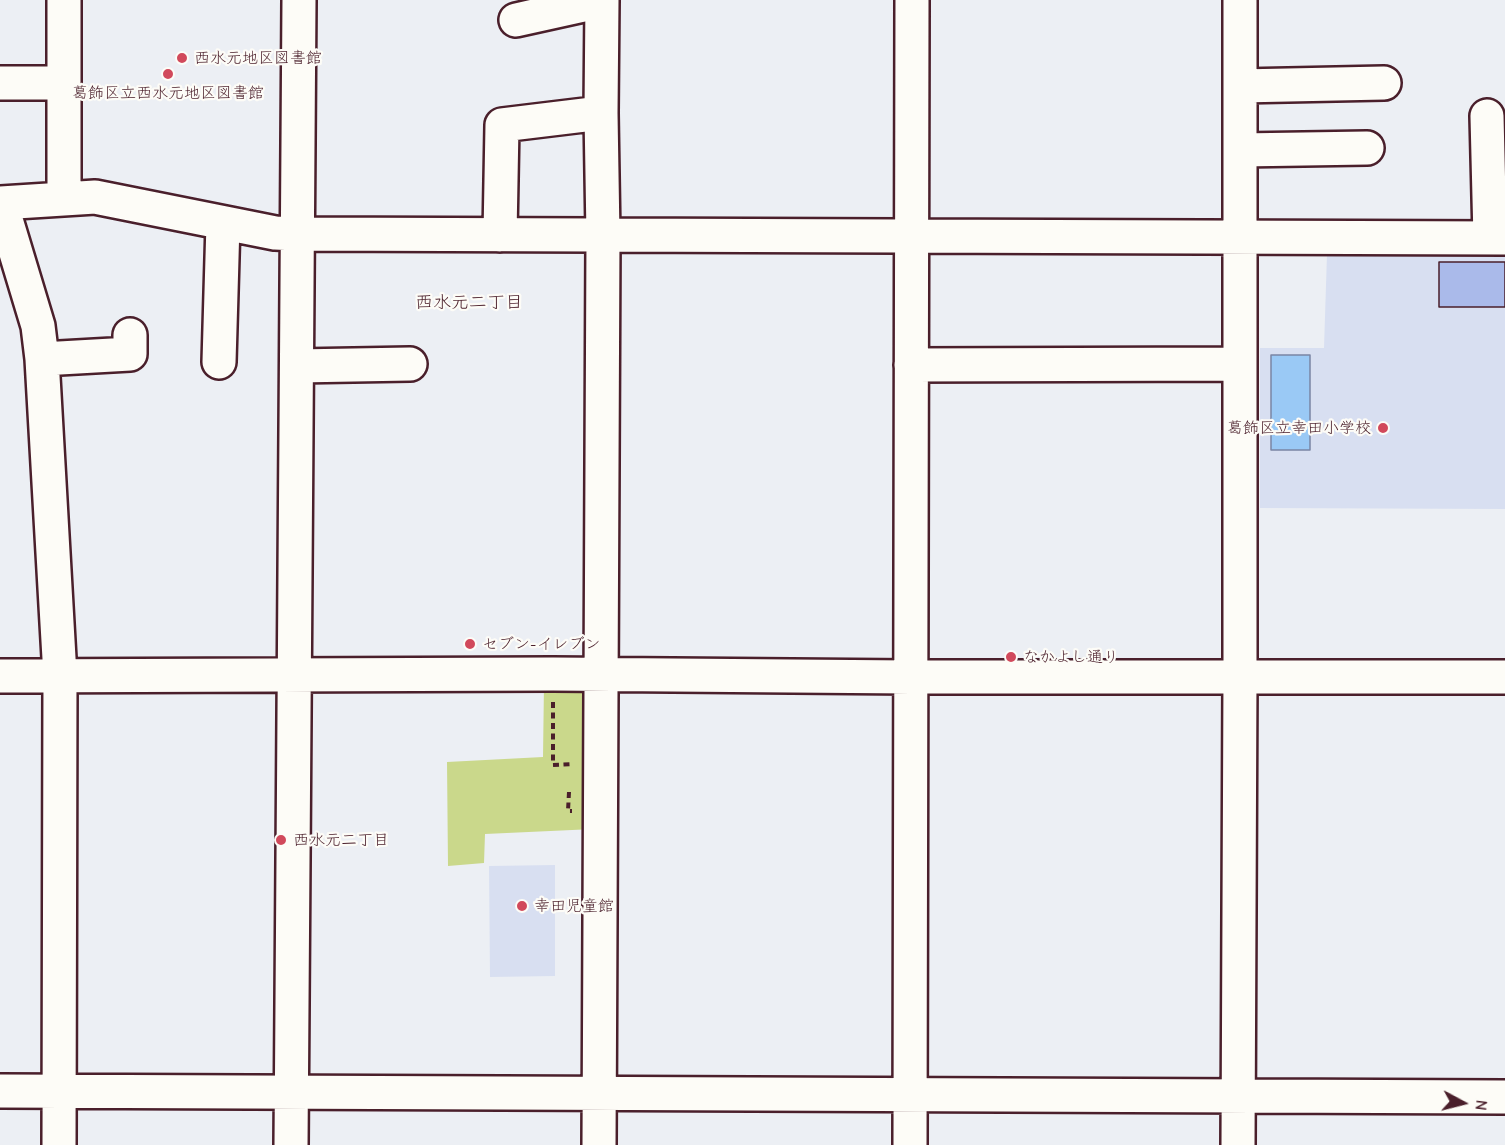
<!DOCTYPE html>
<meta charset="utf-8">
<style>
body{margin:0}
#map{position:relative;width:1505px;height:1145px;overflow:hidden;background:#eceff4;font-family:"Comic Neue",sans-serif}
canvas{display:block}
.north{position:absolute;left:1433px;top:1073px;width:60px;height:60px;-webkit-text-stroke:4px #fdfcf7;paint-order:stroke;rotate:97deg;font-size:16px;font-weight:700;line-height:24px;text-align:center;color:#4a1f2b}
.north::after{content:'';display:block;margin:auto;width:21px;height:27px;background:#4a1f2b;clip-path:polygon(50% 0,100% 100%,50% 72%,0 100%)}
</style>
<div id="map">
<canvas width="1505" height="1145"></canvas>
<div class="north">N</div>
</div>
<script>
const context = document.querySelector('canvas').getContext('2d');
context.lineJoin = 'round';
function fillPath(path, color) {
  context.fillStyle = color;
  context.fill(path, 'evenodd');
}
function strokePath(path, color, width, dash) {
  context.strokeStyle = color;
  context.lineWidth = width;
  context.lineCap = dash ? 'butt' : 'round';
  context.setLineDash(dash || []);
  context.stroke(path);
}
function drawText(font, color, halo, rows, align = 'center') {
  context.font = font + ' "Comic Neue","Klee One",sans-serif';
  context.lineWidth = 4.5;
  context.setLineDash([]);
  context.textBaseline = 'middle';
  context.strokeStyle = halo;
  context.fillStyle = color;
  for (const [text, x, y, turn = 0] of rows) {
    context.save();
    context.translate(x, y);
    context.rotate((+turn || 0) * Math.PI / 180);
    context.textAlign = isNaN(turn) ? turn : align;
    if (halo) context.strokeText(text, 0, 0);
    context.fillText(text, 0, 0);
    context.restore();
  }
}
fillPath(new Path2D(`
 M1327,254H1505V509L1260,508V348H1324Z
 M555,865V976L490,977L489,866Z`), '#d8dff1');
fillPath(new Path2D(`
 M544,683H594V829L485,834L484,863L448,866L447,762L543,757Z`), '#cad88b');
const water = new Path2D(`
 M1271,355H1310V450H1271Z`);
fillPath(water, '#9ac9f5');
strokePath(water, '#7a85a4', 1.5);
const building = new Path2D(`
 M1439,262H1505V307H1439Z`);
fillPath(building, '#aabaea');
strokePath(building, '#4a1f2b', 1.5);
const minor = new Path2D(`
 M516,20L602,1
 M0,83H64
 M1240,86L1384,83
 M1487,116L1490,238
 M1240,150L1367,148
 M64,198V0
 M0,203L95,197L275,233L297,234L1505,238
 M1,203L38,326L42,359L60,676L59,1145
 M500,235L502,125L601,113
 M42,359L130,354V335
 M219,362L223,223
 M911,365L1240,364
 M297,366L410,364
 M0,676L553,674L911,677H1505
 M0,1091L1505,1097
 M291,1145L299,0
 M599,1145L603,236L601,113L602,0
 M910,1145L912,0
 M1238,1145L1240,676V0`);
strokePath(minor, '#4a1f2b', 38);
strokePath(new Path2D(`
 M553,702V765L572,764
 M569,792L568,811H572`), '#4a1f2b', 4, [6, 4.5]);
strokePath(minor, '#fdfcf7', 33);
for (const [x, y, r, color] of [
 [182,58,6,"#d1495b"],
 [168,74,6,"#d1495b"],
 [1383,428,6,"#d1495b"],
 [470,644,6,"#d1495b"],
 [1011,657,6,"#d1495b"],
 [281,840,6,"#d1495b"],
 [522,906,6,"#d1495b"]
]) {
  const dot = new Path2D();
  dot.arc(x, y, r, 0, 2 * Math.PI);
  context.fillStyle = color;
  context.fill(dot);
  strokePath(dot, '#fdfcf7', 2);
}
drawText('16px', '#4a1f2b', '#fdfcf7', [
 ["西水元地区図書館",194,58],
 ["葛飾区立西水元地区図書館",168,93,"center"],
 ["葛飾区立幸田小学校",1371,428,"right"],
 ["セブン-イレブン",482,644],
 ["なかよし通り",1023,657],
 ["西水元二丁目",293,840],
 ["幸田児童館",534,906]
], 'left');
drawText('18px', '#4a1f2b', '#fdfcf7', [
 ["西水元二丁目",469,303]
]);
</script>
